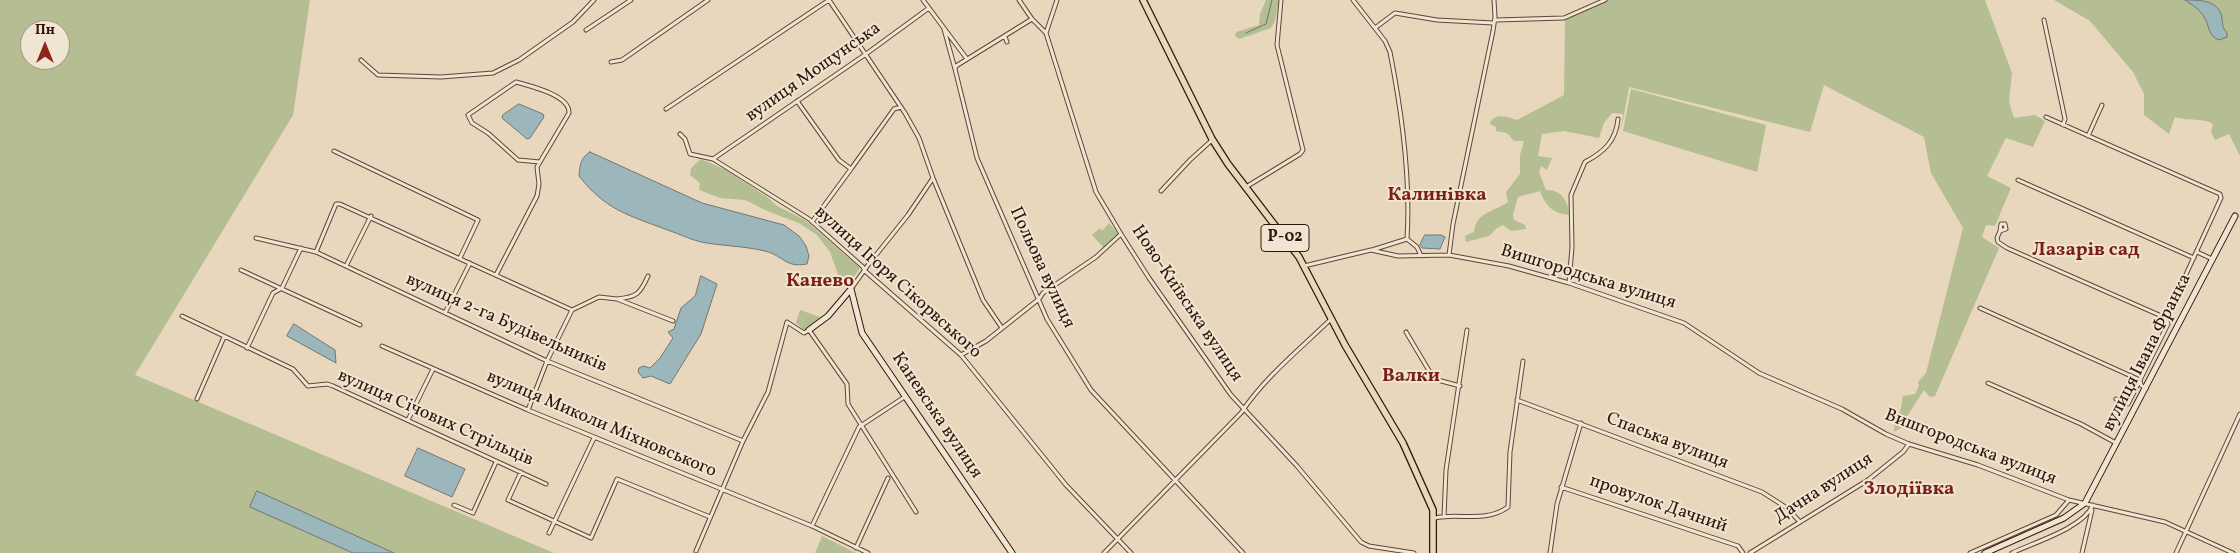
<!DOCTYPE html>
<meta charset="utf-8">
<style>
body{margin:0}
#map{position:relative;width:2240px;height:553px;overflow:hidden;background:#e8d7bc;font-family:Vollkorn,serif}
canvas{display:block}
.north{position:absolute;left:20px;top:20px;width:50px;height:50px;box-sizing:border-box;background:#f0e5d3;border:1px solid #a49282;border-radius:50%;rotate:0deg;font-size:14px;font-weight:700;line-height:20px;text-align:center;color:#311509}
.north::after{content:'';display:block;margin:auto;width:18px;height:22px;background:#8f2418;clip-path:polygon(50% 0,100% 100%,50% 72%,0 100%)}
</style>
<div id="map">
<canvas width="2240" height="553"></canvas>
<div class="north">Пн</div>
</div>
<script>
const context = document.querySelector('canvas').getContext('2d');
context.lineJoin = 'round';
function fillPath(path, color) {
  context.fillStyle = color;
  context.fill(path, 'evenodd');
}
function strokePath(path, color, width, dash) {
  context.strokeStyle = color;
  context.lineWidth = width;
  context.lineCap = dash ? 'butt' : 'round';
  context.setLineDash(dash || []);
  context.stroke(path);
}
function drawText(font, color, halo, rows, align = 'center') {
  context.font = font + ' Vollkorn,serif';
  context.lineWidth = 4;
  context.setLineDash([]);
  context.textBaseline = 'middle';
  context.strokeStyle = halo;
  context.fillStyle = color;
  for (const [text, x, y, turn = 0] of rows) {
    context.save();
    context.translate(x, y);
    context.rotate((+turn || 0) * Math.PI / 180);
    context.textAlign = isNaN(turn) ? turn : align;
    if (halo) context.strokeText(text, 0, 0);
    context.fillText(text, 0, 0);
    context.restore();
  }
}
fillPath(new Path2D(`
 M0,0H310L293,115L135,375L554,553H0ZM30,30H60V60H30Z
 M1266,0H1279L1275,21L1271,28L1239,39L1235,36L1236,32L1259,25L1260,14Z
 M1604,0H1985L2012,73L2009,102L2014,118L2035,115L2045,121L2033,147L2006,138L1987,176L2011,188L1995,226L1986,225L1982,237L1999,248L1935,396L1930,397L1924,390L1904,421L1901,428L1894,432L1895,421L1900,413L1903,396L1915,394L1919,386L1918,382L1926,373L1963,228L1931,173L1924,137L1824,85L1810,132L1629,87L1621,131L1623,114L1612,113L1604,123L1599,138L1564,131L1542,134L1538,156L1552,158L1547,170L1541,166L1539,172L1546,190C1561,189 1569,202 1569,215C1553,214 1545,205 1540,191L1518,197L1513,214L1514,220L1525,225L1526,229L1511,231L1503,225L1497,228L1489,236L1466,242L1465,236L1474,232C1476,212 1494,212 1508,202L1506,192L1520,174V155L1524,141H1514L1507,133L1496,131V127L1490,124C1493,112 1508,117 1517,120L1564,95L1565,19Z
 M2054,0H2240V156L2229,134L2215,140L2211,132L2213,124C2205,118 2187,121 2175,117L2169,134L2144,115V94L2133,72L2090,21Z
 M1631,89L1766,125L1757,172L1623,131Z
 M701,159L726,170L767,197L777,206L805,220L860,268L848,286L839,277L830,252L817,235L799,223L767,211L745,200L720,198L699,190L700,183L690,175L691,168Z
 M1109,223L1119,235L1104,248L1092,235L1100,228L1102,231Z
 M800,310L820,317L804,330L796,323Z
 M822,536L856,553H815Z`), '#b4be92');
const water = new Path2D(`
 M2185,0C2200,0 2219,0 2222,18C2223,25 2222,27 2227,33V37L2219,40C2207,35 2210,26 2204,17C2200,9 2192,5 2185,0Z
 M519,104L543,114L544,117L530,138L527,139L502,118L503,115Z
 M590,152L702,203L784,225L799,236L806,246L809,256L807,264C785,268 784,256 765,251C744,246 722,246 701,242C689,239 677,233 665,229C627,215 605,209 579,176C580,166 580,158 590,152Z
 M1425,235H1441L1445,237L1440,249L1422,248L1420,245Z
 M701,276L717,284L701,334L670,384L651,376L643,378L638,372L639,368L643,366L650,368L660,358L673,338L668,332L674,329L681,308L695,296Z
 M294,324L335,350L336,363L287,336Z
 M418,448L465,469L452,497L405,476Z
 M257,491L394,553H353L250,507Z`);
fillPath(water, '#9cb7bc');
strokePath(water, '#717674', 1);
strokePath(new Path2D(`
 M1246,33L1266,24L1272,0`), '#717674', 1);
const street = new Path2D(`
 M829,0L905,113L919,138L933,178L908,215L868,265L851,289
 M923,0L967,59
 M1019,0L1032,19L1046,33L1096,192L1121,234L1149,278L1231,395L1297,466L1361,542L1369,546L1414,553
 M1353,0L1385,41L1390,52C1402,113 1411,177 1407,239
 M1032,19L956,66L955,69L977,158L1047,319L1091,390L1243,553
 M2044,20L2065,119L2063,125
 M1375,28L1395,13L1437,20L1493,23L1496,20L1564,18L1605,0
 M944,29L955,69
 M586,30L631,0
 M1046,33L1057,0
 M1005,37L1007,42
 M361,60L378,75L441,77L493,73L519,60L573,22L594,0
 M611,62L622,60L708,0
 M797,101L839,160L851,169L894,109L901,107
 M666,109L829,0
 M2046,117L2220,194L2221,198L2166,318L2168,324L2128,404L2116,399
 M680,134L685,139L690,154L713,159L809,219L863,267L865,271L961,355L1066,485L1131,553
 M2088,136L2102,105
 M334,151L478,220L460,258
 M713,159L866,54L929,8
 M933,178L983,300L1002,328
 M2018,180L2194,258
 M1246,187L1300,154L1303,150L1277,45L1281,0
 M1161,191L1190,160L1212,140
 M812,222L851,169
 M2000,231L2001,224H2005L2006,229L2000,231L1997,238L1998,242L2007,248L2166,318
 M256,238L316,252L547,361L743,441
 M1407,239L1417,247L1421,256
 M1372,250L1407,239
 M316,252L336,204H340L572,310L599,297L617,299L673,321
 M2197,252L2212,259
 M1449,255L1453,224L1493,31L1495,17L1494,0
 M346,266L371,216
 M1304,266L1371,250L1398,256L1449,255L1509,266L1569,283L1684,323L1759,373L1842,409L1886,434L1909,444L1978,465L2069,500L2165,522L2233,553
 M241,270L360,325
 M496,275L537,196L539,184L537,167L569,113C570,95 530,86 516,82L468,115L472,123L488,133L518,160L540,162
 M1569,283L1572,247L1571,195L1585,162C1604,152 1616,141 1618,119
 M617,299C637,297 640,294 648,276
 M1980,308L2140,380L2141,385L2146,389
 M445,313L470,263
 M182,316L293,369L308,386L327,384L333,386L546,484
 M1406,332L1434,379L1460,386
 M382,346L528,410L812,526L868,553
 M247,348L273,293L282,288L301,248
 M961,355L986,341L1039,299L1043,293L1096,257L1121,234
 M1988,383L2081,424L2116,443
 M197,399L224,337
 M1517,400L1762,492L1787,508L1800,522
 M528,410L547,361L572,310
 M408,420L433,369
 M521,472L508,500L591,538L617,479L710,517
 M1561,487L1738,546L1743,553
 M454,505L473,513L496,462
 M1444,517L1446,470L1467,330
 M1435,518C1459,512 1484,524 1508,507L1510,452L1523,361
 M812,526L859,427L906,396
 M549,533L594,438
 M856,548L888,478
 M696,551L743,441L768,392L787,322L804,333L809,330L847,384L848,404L916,512
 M1104,553L1241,413C1265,377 1300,349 1331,319
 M1550,553L1557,504L1581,423
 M1750,553L1868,480L1903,452L1909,444
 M1970,553L2056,515L2069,500
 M2012,553C2035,542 2083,528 2093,505
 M2082,553L2092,510
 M2176,553L2240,414`);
const secondary = new Path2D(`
 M851,289L862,333L1012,553
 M809,330L828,316L851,289
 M1985,553L2064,518L2085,503L2235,216`);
const primary = new Path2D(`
 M1143,0L1212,139L1228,164L1299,257L1345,345L1403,443L1433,510V553`);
strokePath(street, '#5f4636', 5);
strokePath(secondary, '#311509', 7);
strokePath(primary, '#311509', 8);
strokePath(street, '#f0e5d3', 3);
strokePath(secondary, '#f0e5d3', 5);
strokePath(primary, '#e8d7bc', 5.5);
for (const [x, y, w] of [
 [1285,238,48]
]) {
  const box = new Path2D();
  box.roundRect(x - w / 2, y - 13.5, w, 27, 4);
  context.fillStyle = '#f0e5d3';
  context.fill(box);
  strokePath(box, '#311509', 1);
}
drawText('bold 16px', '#311509', null, [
 ["Р-02",1285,238]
]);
drawText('18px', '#311509', '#f0e5d3', [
 ["вулиця Мощунська",814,73,-35],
 ["Польова вулиця",1041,268,65],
 ["Вишгородська вулиця",1588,278,17],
 ["вулиця Ігоря Сікорвського",897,283,42],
 ["Ново-Київська вулиця",1186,304,56],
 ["вулиця 2-га Будівельників",506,324,24],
 ["вулиця Івана Франка",2148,353,-63],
 ["Каневська вулиця",936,416,56],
 ["вулиця Січових Стрільців",435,419,24],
 ["вулиця Миколи Міхновського",601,425,23],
 ["Спаська вулиця",1667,442,21],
 ["Вишгородська вулиця",1970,448,21],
 ["Дачна вулиця",1824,489,-33],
 ["провулок Дачний",1658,505,19]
]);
drawText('bold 19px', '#7a1f14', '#f0e5d3', [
 ["Калинівка",1437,197],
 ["Лазарів сад",2086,252],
 ["Канево",820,283],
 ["Валки",1411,378],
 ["Злодіївка",1909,491]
]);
</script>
